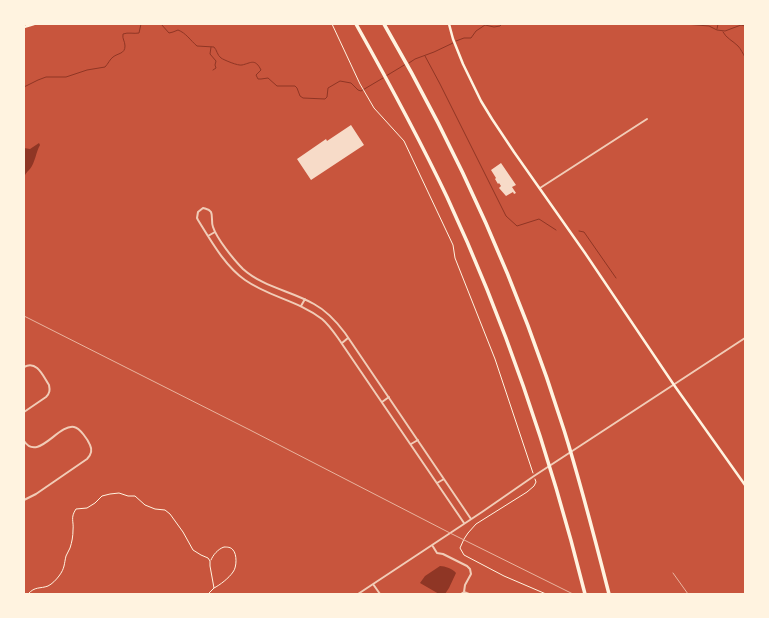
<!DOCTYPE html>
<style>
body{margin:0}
#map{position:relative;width:769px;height:618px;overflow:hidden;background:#c8553d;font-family:"Work Sans",sans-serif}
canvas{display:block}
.frame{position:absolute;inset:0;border:25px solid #fff3e0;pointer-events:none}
</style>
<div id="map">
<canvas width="769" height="618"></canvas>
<div class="frame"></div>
</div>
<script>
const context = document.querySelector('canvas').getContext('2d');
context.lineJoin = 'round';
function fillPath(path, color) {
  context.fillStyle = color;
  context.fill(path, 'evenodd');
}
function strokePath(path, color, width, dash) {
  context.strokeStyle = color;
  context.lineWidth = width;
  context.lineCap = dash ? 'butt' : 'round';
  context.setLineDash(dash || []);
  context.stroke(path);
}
fillPath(new Path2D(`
 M39,143L40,145C36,152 35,163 30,169C27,172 26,173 24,177V148L30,149Z
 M440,566C445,566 453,569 456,573L449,588L445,594H439L420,583L425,576Z`), '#8f3625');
strokePath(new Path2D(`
 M161,24L169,33L173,32L178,30C186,33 190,40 197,46L214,47C217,50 217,55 221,58C224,60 238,66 242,65C251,63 255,58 261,70L256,75L258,79H261L268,78L277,86H295L297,88L300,96L303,98L325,99L327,97L328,88L340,81L351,83L358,90L361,91L383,78
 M685,24L709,26L717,30L725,31L741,25L745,26
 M717,29L718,24
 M723,32C726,38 733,41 738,46C741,49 743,54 745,57
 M456,41L464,38H471L476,31L485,25L494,27L500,26L502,24
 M211,47L210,54L216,61L215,65L216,68L213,70
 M425,56L440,84L506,216L517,226L539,219L556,230
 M409,63L415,59L434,52L453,43
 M386,76L406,64
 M24,87L38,80L46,77H66L87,70L105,67C108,64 110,59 113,57C118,53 125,54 125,46C125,41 122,39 123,34C128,32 134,34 139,33L141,24
 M579,231L584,232L616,278`), '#8f3625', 1);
fillPath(new Path2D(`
 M351,125L364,145L311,180L297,159L326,139L327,141Z
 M501,163L516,185L512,187L516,193L514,194L513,192L506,196L499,188L501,186L499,183L498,184L495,179L496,178L491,170Z`), '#f7dbc8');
strokePath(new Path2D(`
 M332,24L360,84L374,108L404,141L453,245L455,258L495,359L533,473
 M535,479L536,482L534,486L527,492L476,524L468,533L464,539L460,548L464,555L504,576L546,594
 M211,560C213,555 218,549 224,547C227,547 231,547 233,550C237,554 237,567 233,572C229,578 220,585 214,588
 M28,594C35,586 40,589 48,586C52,584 56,580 59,576C65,568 64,564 66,556C67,553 69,551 70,548C72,542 73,536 73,530C74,521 70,518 76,509L87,508L95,503L102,496L110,494L119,493L128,496H135L145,505L155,509L165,510L170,514L183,532L193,550L201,555L208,558L210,561V566L214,588L208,594`), '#fff3e0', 1);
strokePath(new Path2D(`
 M540,188L647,119
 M208,236L215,232
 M301,306L305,299
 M342,343L348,338
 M24,367C37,360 43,376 49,385C50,390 50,393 46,397L24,412
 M382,402L389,397
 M24,441C38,462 58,424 74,427C80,428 88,440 90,445C93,451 91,455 87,459L36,494L24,500
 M411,444L418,440
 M437,483L444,479
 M464,523L338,338C333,331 328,324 322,319C299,301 269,297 245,280C225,266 211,241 198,220L197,218L198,212L203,208C206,209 209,209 211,212C213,216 211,222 213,227C217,239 234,260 243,269C263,287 291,291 314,304C327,311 336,321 345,333L471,519
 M432,545L437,553L443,554L467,566L470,569L471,574L465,585L464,592
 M373,584L380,594
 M358,594L482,512L534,476L745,338
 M461,594L464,592L469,594`), '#f1ccb7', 2);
strokePath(new Path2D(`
 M449,24L453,39L463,64L481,101L492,119L514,152L585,253L674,385L745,485
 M24,27L34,24`), '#fff3e0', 2.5);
strokePath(new Path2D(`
 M356,24C388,81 419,138 447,197C506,324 551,458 585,594
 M384,24C458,151 520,290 564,430C581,484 595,539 609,594`), '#fff3e0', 3.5);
strokePath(new Path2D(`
 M24,316L250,430L450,533L573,594
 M673,573L688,594`), '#e9b49f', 1);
</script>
